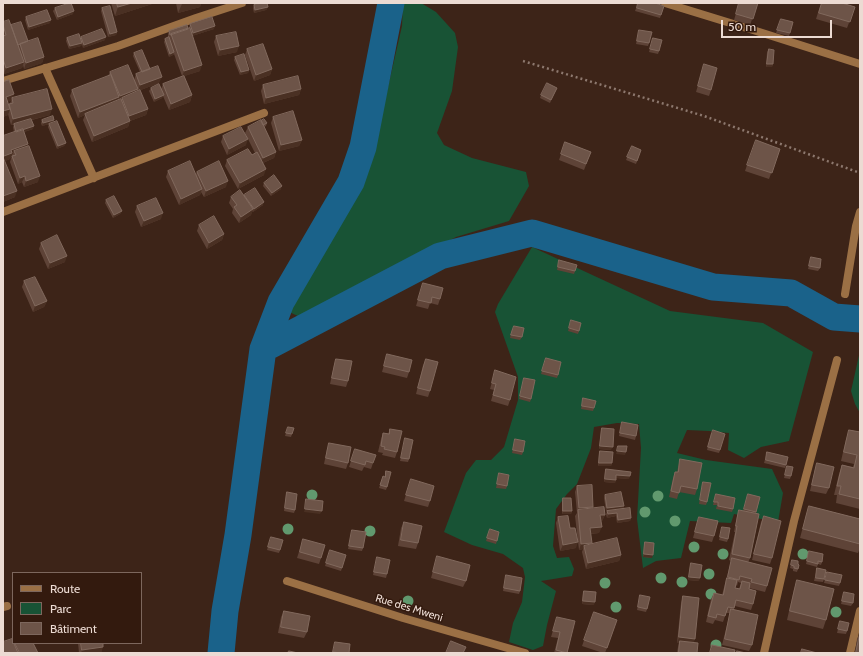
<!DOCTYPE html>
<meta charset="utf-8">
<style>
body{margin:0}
#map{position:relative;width:863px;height:656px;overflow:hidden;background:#3d2418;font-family:Cabin,sans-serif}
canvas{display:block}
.frame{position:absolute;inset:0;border:4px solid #ecdbd3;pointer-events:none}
.legend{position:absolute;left:12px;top:572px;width:130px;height:72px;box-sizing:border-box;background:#331a0e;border:1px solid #7d675d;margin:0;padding:5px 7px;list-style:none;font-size:12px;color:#ecdbd3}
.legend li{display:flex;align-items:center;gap:8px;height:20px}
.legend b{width:20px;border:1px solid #7d675d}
.scale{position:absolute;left:721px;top:20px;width:111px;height:18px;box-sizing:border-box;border:2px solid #ecdbd3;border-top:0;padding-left:5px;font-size:12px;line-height:14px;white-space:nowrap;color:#ecdbd3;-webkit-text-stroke:3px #331a0e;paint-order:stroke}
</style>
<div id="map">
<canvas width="863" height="656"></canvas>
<div class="frame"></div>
<ul class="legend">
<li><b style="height:5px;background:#9b7045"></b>Route</li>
<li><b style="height:11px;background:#185335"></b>Parc</li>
<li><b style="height:11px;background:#6d5448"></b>Bâtiment</li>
</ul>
<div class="scale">50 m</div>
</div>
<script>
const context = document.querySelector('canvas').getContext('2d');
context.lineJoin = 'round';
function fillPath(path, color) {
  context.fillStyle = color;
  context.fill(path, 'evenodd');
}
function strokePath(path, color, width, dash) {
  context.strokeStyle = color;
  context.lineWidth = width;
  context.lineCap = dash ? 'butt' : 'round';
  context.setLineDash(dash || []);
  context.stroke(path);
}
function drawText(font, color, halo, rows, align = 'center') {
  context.font = font + ' Cabin,sans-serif';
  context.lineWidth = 3;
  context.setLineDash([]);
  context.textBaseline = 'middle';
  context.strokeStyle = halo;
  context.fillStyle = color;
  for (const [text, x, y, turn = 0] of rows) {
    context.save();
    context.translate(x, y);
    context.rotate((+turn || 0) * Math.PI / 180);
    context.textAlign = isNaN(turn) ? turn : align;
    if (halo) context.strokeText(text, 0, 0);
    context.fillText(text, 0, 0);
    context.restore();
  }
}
fillPath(new Path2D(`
 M403,3H421L436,12L455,33L458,47L452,91L437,133L444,145L472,158L526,172L529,186L509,221L456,237L313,314L300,317L287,311L360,187L372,157L402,26Z
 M532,247L670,311L763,323L813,352L789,441L761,447L744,458L728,450L729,433L709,431L687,430L677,453L706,460L772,469L783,493L778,522L734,514L731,523L690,521L681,558L656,561L643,568L637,519L641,448L639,424L617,423L594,427L591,448L577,484L567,494L556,509L553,546L557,558L569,557L574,569L572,576L541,581L556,591L547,625L543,646L533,650L509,642L513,623L522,602L525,577L523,568L503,554L472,545L444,532L466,473L476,460H491L504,447L518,400V377L495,312L498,304Z
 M860,351V413L855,404L851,391Z`), '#185335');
strokePath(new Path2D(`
 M263,349L440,256L532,233L713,287L791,293L834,317L860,319
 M221,653L225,611L238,535L263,349L281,302L351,182L363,147L391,3`), '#1a628a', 27);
strokePath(new Path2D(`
 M523,61L704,116L860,173`), '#8d786e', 2.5, [2, 3]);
strokePath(new Path2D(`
 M665,3L753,30L860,64
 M45,68L94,178
 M3,81L118,46L196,18L242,3
 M3,212L264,113
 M845,294L856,226L860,212
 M287,581L403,618L525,653
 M3,607L7,606
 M764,653L794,521L837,360
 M850,653L860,611`), '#9b7045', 8);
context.fillStyle = '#61996e';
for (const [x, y] of [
 [312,495],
 [658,496],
 [645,512],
 [675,521],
 [288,529],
 [370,531],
 [694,547],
 [723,554],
 [803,554],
 [709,574],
 [661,578],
 [682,582],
 [605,583],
 [711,594],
 [408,601],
 [616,607],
 [836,612],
 [716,645]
]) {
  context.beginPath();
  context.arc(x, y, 5.5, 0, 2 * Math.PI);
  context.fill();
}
fillPath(new Path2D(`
 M111,3H152V4L115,16Z
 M176,3H201L200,7L178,13Z
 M638,3L664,6L660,18L635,11Z
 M739,3H758L750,25L734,20Z
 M821,3H842L855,7L847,28L816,19Z
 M254,5L268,7L266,10L254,13L253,8Z
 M55,8L73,14L57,20L53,11Z
 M102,8L117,32L116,35L108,37L101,11Z
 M26,17L50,23L28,30L25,20Z
 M781,19L793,22L789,36L776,33Z
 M3,22L11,26L44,57L42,63L24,69L23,65L22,68L4,74L3,71Z
 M190,24L214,29L192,36L200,71L184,76L192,95L190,102L169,110L163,96L162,98L154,102L149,91L151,88L161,89L163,84L182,76L174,54L173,55L169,57L164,42L165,39L168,37V34L169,31L188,29L189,28Z
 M639,30L649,43L648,46L636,44Z
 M216,36L237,52L218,56L214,42Z
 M81,37L105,40L83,48L82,44L81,46L69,49L66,41L67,38L81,39Z
 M653,38L659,51L658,54L649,52Z
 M247,49L272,69L270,75L254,81L245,55Z
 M769,49L773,64L772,67H766L767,52Z
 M134,53L150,69L159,83L138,91L137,89L136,92L148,109L146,115L130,121L128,127L92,142L83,120L85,115L78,118L70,96L72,90L108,76L110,72L134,80L136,74L140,72L133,56Z
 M235,57L249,70L248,73L240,75L234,60Z
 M704,64L711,90L709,96L696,92Z
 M3,82L13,98L50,115L32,120L33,129L24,132L38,182L24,187L22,182L18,184L10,162L12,155L10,159L5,161L15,197L3,202V136L14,132L13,127L14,125H11L8,114V115L3,117ZM9,101H11L9,105L7,102Z
 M263,85L301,89L299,95L264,104L261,91Z
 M557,88L550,103L540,98L541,95Z
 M273,117L302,140L299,146L279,151L271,123Z
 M42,120L53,123L42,126L41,123Z
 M267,123L266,126L264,127L276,152L274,158L263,163L264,175L238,189L225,166L227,160L252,155L255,153L245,133L248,127Z
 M49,124L66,143L64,146L57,149L48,127Z
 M223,136L246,145L227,155L221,142Z
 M565,142L591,152L584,170L559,160Z
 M632,146L641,150L636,164L626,160Z
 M780,149L769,179L745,171L747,165Z
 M168,171L196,174L197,172L226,187L204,197L201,192L200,195L179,205L166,177Z
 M264,183L281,189L271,196L263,186Z
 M244,195L263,205L253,212L252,211L251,215L239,223L232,213L233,209L229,203L231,197L244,196Z
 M106,200L122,211L120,214L113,218L105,203Z
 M137,206L161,219L141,227L135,212Z
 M199,225L224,234L222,240L207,249L197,231Z
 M41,243L65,262L48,269L39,249Z
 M811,257L820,268L818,271L808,269Z
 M559,260L575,271L574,274L557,270Z
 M24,281L47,301L44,307L33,312L22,287Z
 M423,283L440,299L438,305L430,303L428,309L416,306Z
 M571,320L579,331L578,334L568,331Z
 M512,329L522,337L520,340L510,338Z
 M387,354L409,372L407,378L382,372Z
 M336,359L348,381L346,387L330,384L334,365Z
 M426,359L430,391L428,397L416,394L423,365Z
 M545,361L558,375L557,378L541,374Z
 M495,370L510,400L508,406L491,401L494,390L490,389Z
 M524,378L531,399L530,402L519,399Z
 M583,398L594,408L593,411L581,409Z
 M622,422L636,436L635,440L619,436Z
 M288,427L292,434L291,437L285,436Z
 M602,428L611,450L599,449L601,431Z
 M390,429L397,452L395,458L382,455L383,453L378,452L381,439L383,433L388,434Z
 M849,430L860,432V509L836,503L837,495H834L839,474L842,465L853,467L854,464L841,461L846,439Z
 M711,433L720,450L719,453L707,450Z
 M405,438L409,459L408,462L400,461Z
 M515,439L523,452L522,455L512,453Z
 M329,443L348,463L346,469L324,464L327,449Z
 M355,449L373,463L371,469L364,467L362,471L349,467Z
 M600,451L612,463L611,466H598L599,454Z
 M767,452L786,465L785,468L764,463Z
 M680,459L697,489L695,495L679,492L677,499L669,497L673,478L675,472H677Z
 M817,463L829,488L826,494L810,491L815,469Z
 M787,466L791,476L790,479L784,478Z
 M606,469L629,479L616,478L615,483L604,482L605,472Z
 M386,471L387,487L386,490L379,488L383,476L385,477Z
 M499,473L507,486L506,489L496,488Z
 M411,479L430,501L428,507L404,501Z
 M703,482L707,502L706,505L699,504L702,485Z
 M577,486L593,507V509L605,515L602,521H601L599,533L591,534V544L621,555L619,561L586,569L582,552L583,549L579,550L575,516L577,513L575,492Z
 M287,492L295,510L294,513L284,511L286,495Z
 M716,494L733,509L732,512L716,509L717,505H713Z
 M748,494L760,497L756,514L750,558L748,563L767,586L765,592L749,588V589L753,604L751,610L735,606L734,609L752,645L749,651L722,645L730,613H726L723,622L715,620L713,624L706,622L711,599L714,593L722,595L731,561L729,560L735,532H734L737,516L739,510L743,511ZM738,582L741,583L739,589L735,588L736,585L737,586Z
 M605,495L624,506L623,509L631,518L630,521L617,523L616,516L607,518L606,514L607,511H606L604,498Z
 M563,498L572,511L571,514H562V501Z
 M809,506L860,519V548L858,553L800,538L806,515Z
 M764,516L772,558L770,564L752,560L761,522Z
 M558,517L570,528L576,548L560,551L556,523Z
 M699,517L714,536L712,542L693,538L697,523Z
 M404,522L418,543L416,549L398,546L401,528Z
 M722,527L728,539L727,542L719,540Z
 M490,529L499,532L496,544L486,541Z
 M352,530L363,548L362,551L348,549Z
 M303,539L321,558L319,564L297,558Z
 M270,540L280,550L279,553L267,550Z
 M645,542L652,558L643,557L644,545Z
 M330,550L346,555L341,571L325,566Z
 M809,551L822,562L821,565L818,564L817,567L806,564Z
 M437,556L466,581L463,587L431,578Z
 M377,557L387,574L386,578L373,575Z
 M792,560L798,564L799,565L797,572L793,571V569L790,568Z
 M691,563L699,581L688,580L690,566Z
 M817,568L824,579L823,582L814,581Z
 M827,572L840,583L839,586L824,583Z
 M506,575L520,591L519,594L503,591Z
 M797,580L826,620L823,629L787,620L794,589Z
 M584,591L594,605L582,604L583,594Z
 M844,592L853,603L851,606L841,604Z
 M640,595L647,609L646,612L637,610Z
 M683,596L694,642L697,653H677L678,647L679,643H677L681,603Z
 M284,611L307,632L304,638L278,633L281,617Z
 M594,612L617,620L605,653H603L582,646Z
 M557,617L567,653H554L558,638L551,637Z
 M840,621L847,631L846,634L837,633Z
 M860,633V653H855L857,639Z
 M13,638V643H33L38,653H3Z
 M335,642L349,653H333Z
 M78,643H103L101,653H79Z`), '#5e4337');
fillPath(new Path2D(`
 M132,3H152V4L115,16L118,7Z
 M185,3H201L200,7L178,13L182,4Z
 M268,7L266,10L254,13L255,10Z
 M74,11L73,14L57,20L58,17Z
 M51,20L50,23L28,30L29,27Z
 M215,26L214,29L192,36L193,33Z
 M117,32L116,35L108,37L110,34Z
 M106,37L105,40L83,48L84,45Z
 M82,43L81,46L69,49L70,46Z
 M239,46L237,52L218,56L220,50Z
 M174,52L173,55L169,57L170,54Z
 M44,57L42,63L24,69L26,63Z
 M24,62L22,68L4,74L6,68Z
 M767,64H773L772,67H766Z
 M202,65L200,71L182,77L184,71Z
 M272,69L270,75L254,81L256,75Z
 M249,70L248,73L240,75L241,72Z
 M162,77L159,83L138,91L140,85Z
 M138,89L135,95L122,98L121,100L117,102L120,96Z
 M301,89L299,95L264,104L266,98Z
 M14,94L12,100V98L11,101L4,103L6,97Z
 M164,95L162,98L154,102L155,99Z
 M192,95L190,102L169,110L171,104Z
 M119,97L117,103L85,114V115L78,118L80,112Z
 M10,109L8,115L3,117V111Z
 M52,109L50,115L11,125L13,119Z
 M148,109L146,115L130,121L128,127L92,142L94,136L127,122L129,116Z
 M54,120L53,123L42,126L43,123Z
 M34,126L33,129L15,135L16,132Z
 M248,139L246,145L227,155L229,149Z
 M302,140L299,146L279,151L281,145Z
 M66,143L64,146L57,149L58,146Z
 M28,144L26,150L14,151L10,159L3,162L4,156L11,150Z
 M276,152L274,158L260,164L263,158Z
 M266,169L264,175L238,189L240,183Z
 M25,176L22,182L18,184L20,178Z
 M40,176L38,182L24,187L26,181Z
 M228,181L226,187L204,197L206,191Z
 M282,186L281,189L271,196L272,193Z
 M202,189L200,195L179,205L181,199Z
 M17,191L15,197L3,202V196Z
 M264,202L263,205L253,212L254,209Z
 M253,209L251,215L239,223L241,217Z
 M122,211L120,214L113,218L114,215Z
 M163,213L161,219L141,227L144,221Z
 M224,234L222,240L207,249L209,243Z
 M67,256L65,262L48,269L50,263Z
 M47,301L44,307L33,312L35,306Z
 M600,446L613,447L611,450L599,449Z
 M617,451L626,452L625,455L616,454Z
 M599,463H612L611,466H598Z
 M616,475L630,476L629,479L615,478Z
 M605,479L616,480L615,483L604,482Z
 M624,506L623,509L606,511L607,508Z
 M593,507L591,513L578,511L579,508Z
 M305,509L322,511L320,514L304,512Z
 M563,511H572L571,514H562Z
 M617,513L616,516L607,518L608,514Z
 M600,515H605L602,521H598Z
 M631,518L630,521L617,523L618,520Z
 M602,527L599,533L588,534L590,528Z
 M578,542L576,548L560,551L563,545Z
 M592,543L589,549L584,546L583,549L579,550L581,544Z
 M644,554L653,555L652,558L643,557Z
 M621,555L619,561L586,569L588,563Z
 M689,577L700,578L699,581L688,580Z
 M583,601L595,602L594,605L582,604Z
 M679,637L695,639L693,645L680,641L679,643H677Z
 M103,647L101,653H81L82,650Z`), '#4a3023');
const building = new Path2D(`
 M70,3H71L74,11L58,17L55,8Z
 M117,3H132L118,7Z
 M262,3H267L268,7L255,10L254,5Z
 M638,3H655L664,6L661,15L637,8Z
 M739,3H758L753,19L736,14Z
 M822,3H842L855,7L850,22L819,13Z
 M110,6L117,32L110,34L102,8Z
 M47,10L51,20L29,27L26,17Z
 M212,17L215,26L193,33L190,24Z
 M781,19L793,22L790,33L777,30Z
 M9,20L24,62L6,68L3,59V36L6,35L3,25V22Z
 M21,22L28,41L18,45L11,25Z
 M187,25L188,29L170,35L169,31Z
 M190,28L202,65L184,71L171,34Z
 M102,29L106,37L84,45L81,37Z
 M639,30L652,32L649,43L637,41Z
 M236,32L239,46L220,50L216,36Z
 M79,34L82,43L70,46L67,38Z
 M169,37L174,52L170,54L165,39Z
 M38,38L44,57L26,63L20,44Z
 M653,38L662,40L659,51L650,49Z
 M263,44L272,69L256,75L247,49Z
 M769,49L774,50L773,64H767Z
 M142,50L150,69L142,72L134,53Z
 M244,54L249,70L241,72L235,57Z
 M704,64L717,68L711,90L698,86Z
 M128,65L138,89L120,96L110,72Z
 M158,66L162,77L140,85L136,74Z
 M111,75L119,97L80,112L72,90Z
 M184,76L192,95L171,104L163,84Z
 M298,76L301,89L266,98L263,85Z
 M9,80L14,94L6,97L10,109L3,111V82Z
 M547,83L557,88L551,100L541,95Z
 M159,84L164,95L155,99L151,88Z
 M47,89L52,109L13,119L9,104L13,103L12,98Z
 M140,90L148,109L129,116L122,98Z
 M121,99L130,121L94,136L85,114Z
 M293,111L302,140L281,145L273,117Z
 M53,116L54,120L43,123L42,120Z
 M31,119L34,126L16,132L14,124Z
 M264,119L267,123L263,125L261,121Z
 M261,120L276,152L263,158L248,127Z
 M57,121L66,143L58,146L49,124Z
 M241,127L248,139L229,149L223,136Z
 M23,129L28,144L11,150L12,153L4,156L3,152V136Z
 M756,140L780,149L772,173L747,165Z
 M565,142L591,152L586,164L561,154Z
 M29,146L40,176L26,181L25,176L20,178L12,156L16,155L14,151Z
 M632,146L641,150L637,161L627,157Z
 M248,149L252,155L257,152L266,169L240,183L227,160Z
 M3,157L17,191L3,196Z
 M190,161L202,189L181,199L168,171Z
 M219,161L228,181L206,191L197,172Z
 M274,175L282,186L272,193L264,183Z
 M255,188L264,202L254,209L244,195Z
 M240,190L253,209L241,217L234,207L237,205L231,197Z
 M114,196L122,211L114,215L106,200Z
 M156,198L163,213L144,221L137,206Z
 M214,216L224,234L209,243L199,225Z
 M57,235L67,256L50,263L41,243Z
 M811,257L821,259L820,268L809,266Z
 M559,260L577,265L575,271L558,267Z
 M35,277L47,301L35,306L24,281Z
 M423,283L443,288L440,299L432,297L431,303L418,300Z
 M571,320L581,323L579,331L569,328Z
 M514,326L524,328L522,337L511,335Z
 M387,354L412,360L409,372L384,366Z
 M546,358L561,362L558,375L542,371Z
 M336,359L352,361L348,381L332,378Z
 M426,359L438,362L430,391L418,388Z
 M495,370L516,377L510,400L493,395L496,384L492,383Z
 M524,378L535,380L531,399L520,396Z
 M583,398L596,401L594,408L582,406Z
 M622,422L638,425L636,436L620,433Z
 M288,427L294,428L292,434L286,433Z
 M602,428L614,429L613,447L600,446Z
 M390,429L402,431L397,452L384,449L385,447L381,446L383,433L389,434Z
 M713,430L725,434L720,450L708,447Z
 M849,430L860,432V499L839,494L841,486H837L842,465L854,468L857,455L844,452Z
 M405,438L413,440L409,459L401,458Z
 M515,439L525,441L523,452L513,450Z
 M329,443L351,447L348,463L326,458Z
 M618,446H627L626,452L617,451Z
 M355,449L376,455L373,463L366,461L365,465L351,461Z
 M600,451L613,452L612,463H599Z
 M767,452L788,457L786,465L766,460Z
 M680,459L702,463L697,489L681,486L679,493L671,491L675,472H678Z
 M817,463L834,467L829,488L812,485Z
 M787,466L793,467L791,476L785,475Z
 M606,469L631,472L630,476L616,475V480L605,479Z
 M386,471L391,472L387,487L380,485L383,476L385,477Z
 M499,473L509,475L507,486L497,484Z
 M411,479L434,486L430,501L406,495Z
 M703,482L711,483L707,502L700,500Z
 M592,485L593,507L579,508L577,486Z
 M287,492L297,494L295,510L285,508Z
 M621,492L624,506L607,508L605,495Z
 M716,494L735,498L733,509L718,506V502H714Z
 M748,494L760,497L756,512L744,509Z
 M563,498H571L572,511H563Z
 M306,499L323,501L322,511L305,509Z
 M809,506L860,519V544L803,529Z
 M604,507L605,515H600L602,527L590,528L592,543L581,544L578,510Z
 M630,508L631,518L618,520L617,513L608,514L607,511Z
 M739,510L759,514L750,558L732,554L737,526H736Z
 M568,516L570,528H575L578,542L563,545L558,517Z
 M764,516L781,521L772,558L754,554Z
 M699,517L718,521L714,536L695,532Z
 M404,522L422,526L418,543L401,540Z
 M722,527L730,528L728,539L720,537Z
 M490,529L499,532L497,541L487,538Z
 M352,530L366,532L363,548L349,546Z
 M271,537L283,540L280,550L268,547Z
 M617,538L621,555L588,563L584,546Z
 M303,539L325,545L321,558L300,552Z
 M645,542L654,543L653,555L644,554Z
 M330,550L346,555L342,568L326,563Z
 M809,551L823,554L822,562L818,561V564L807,561Z
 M437,556L470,565L466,581L433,572Z
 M377,557L390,560L387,574L374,572Z
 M732,558L772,568L767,586L751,582L752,579L740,576L739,580L728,577Z
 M792,560L798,561V564L799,565L798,569L794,568V566L791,565Z
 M691,563L702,565L700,578L689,577Z
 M817,568L826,570L824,579L816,578Z
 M827,572L842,575L840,583L825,580Z
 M506,575L522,578L520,591L504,588Z
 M727,578L737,580L735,588L740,589L742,581L750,583L749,589L756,591L753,604L736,600L734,608L728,607L725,616L717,614L716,618L708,616L714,593L723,595Z
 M797,580L834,589L826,620L790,611Z
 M584,591L596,592L595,602L583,601Z
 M844,592L854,594L853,603L842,601Z
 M640,595L650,597L647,609L638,607Z
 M683,596L699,598L695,639L679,637Z
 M731,609L758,615L752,645L725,639Z
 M284,611L310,616L307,632L281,627Z
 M594,612L617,620L607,648L584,640Z
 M557,617L575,621L567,653L556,650L560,632L553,631Z
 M840,621L849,623L847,631L838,629Z
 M860,633V653H856Z
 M12,639L18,653H3V642Z
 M451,641L466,647L463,653H446Z
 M680,641L698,643L697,653H679Z
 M335,642L350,644L349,653H341L333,652Z
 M15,643H33L38,653H20Z
 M81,643H103V647L82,650Z
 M712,645L735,650L734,653H710Z
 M802,649L817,653H801Z
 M289,651L298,653H288Z
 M737,651L746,653H736Z`);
fillPath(building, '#6d5448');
strokePath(building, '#81695d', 1);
drawText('11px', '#ecdbd3', '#331a0e', [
 ["Rue des Mweni",409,608,17]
]);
</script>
